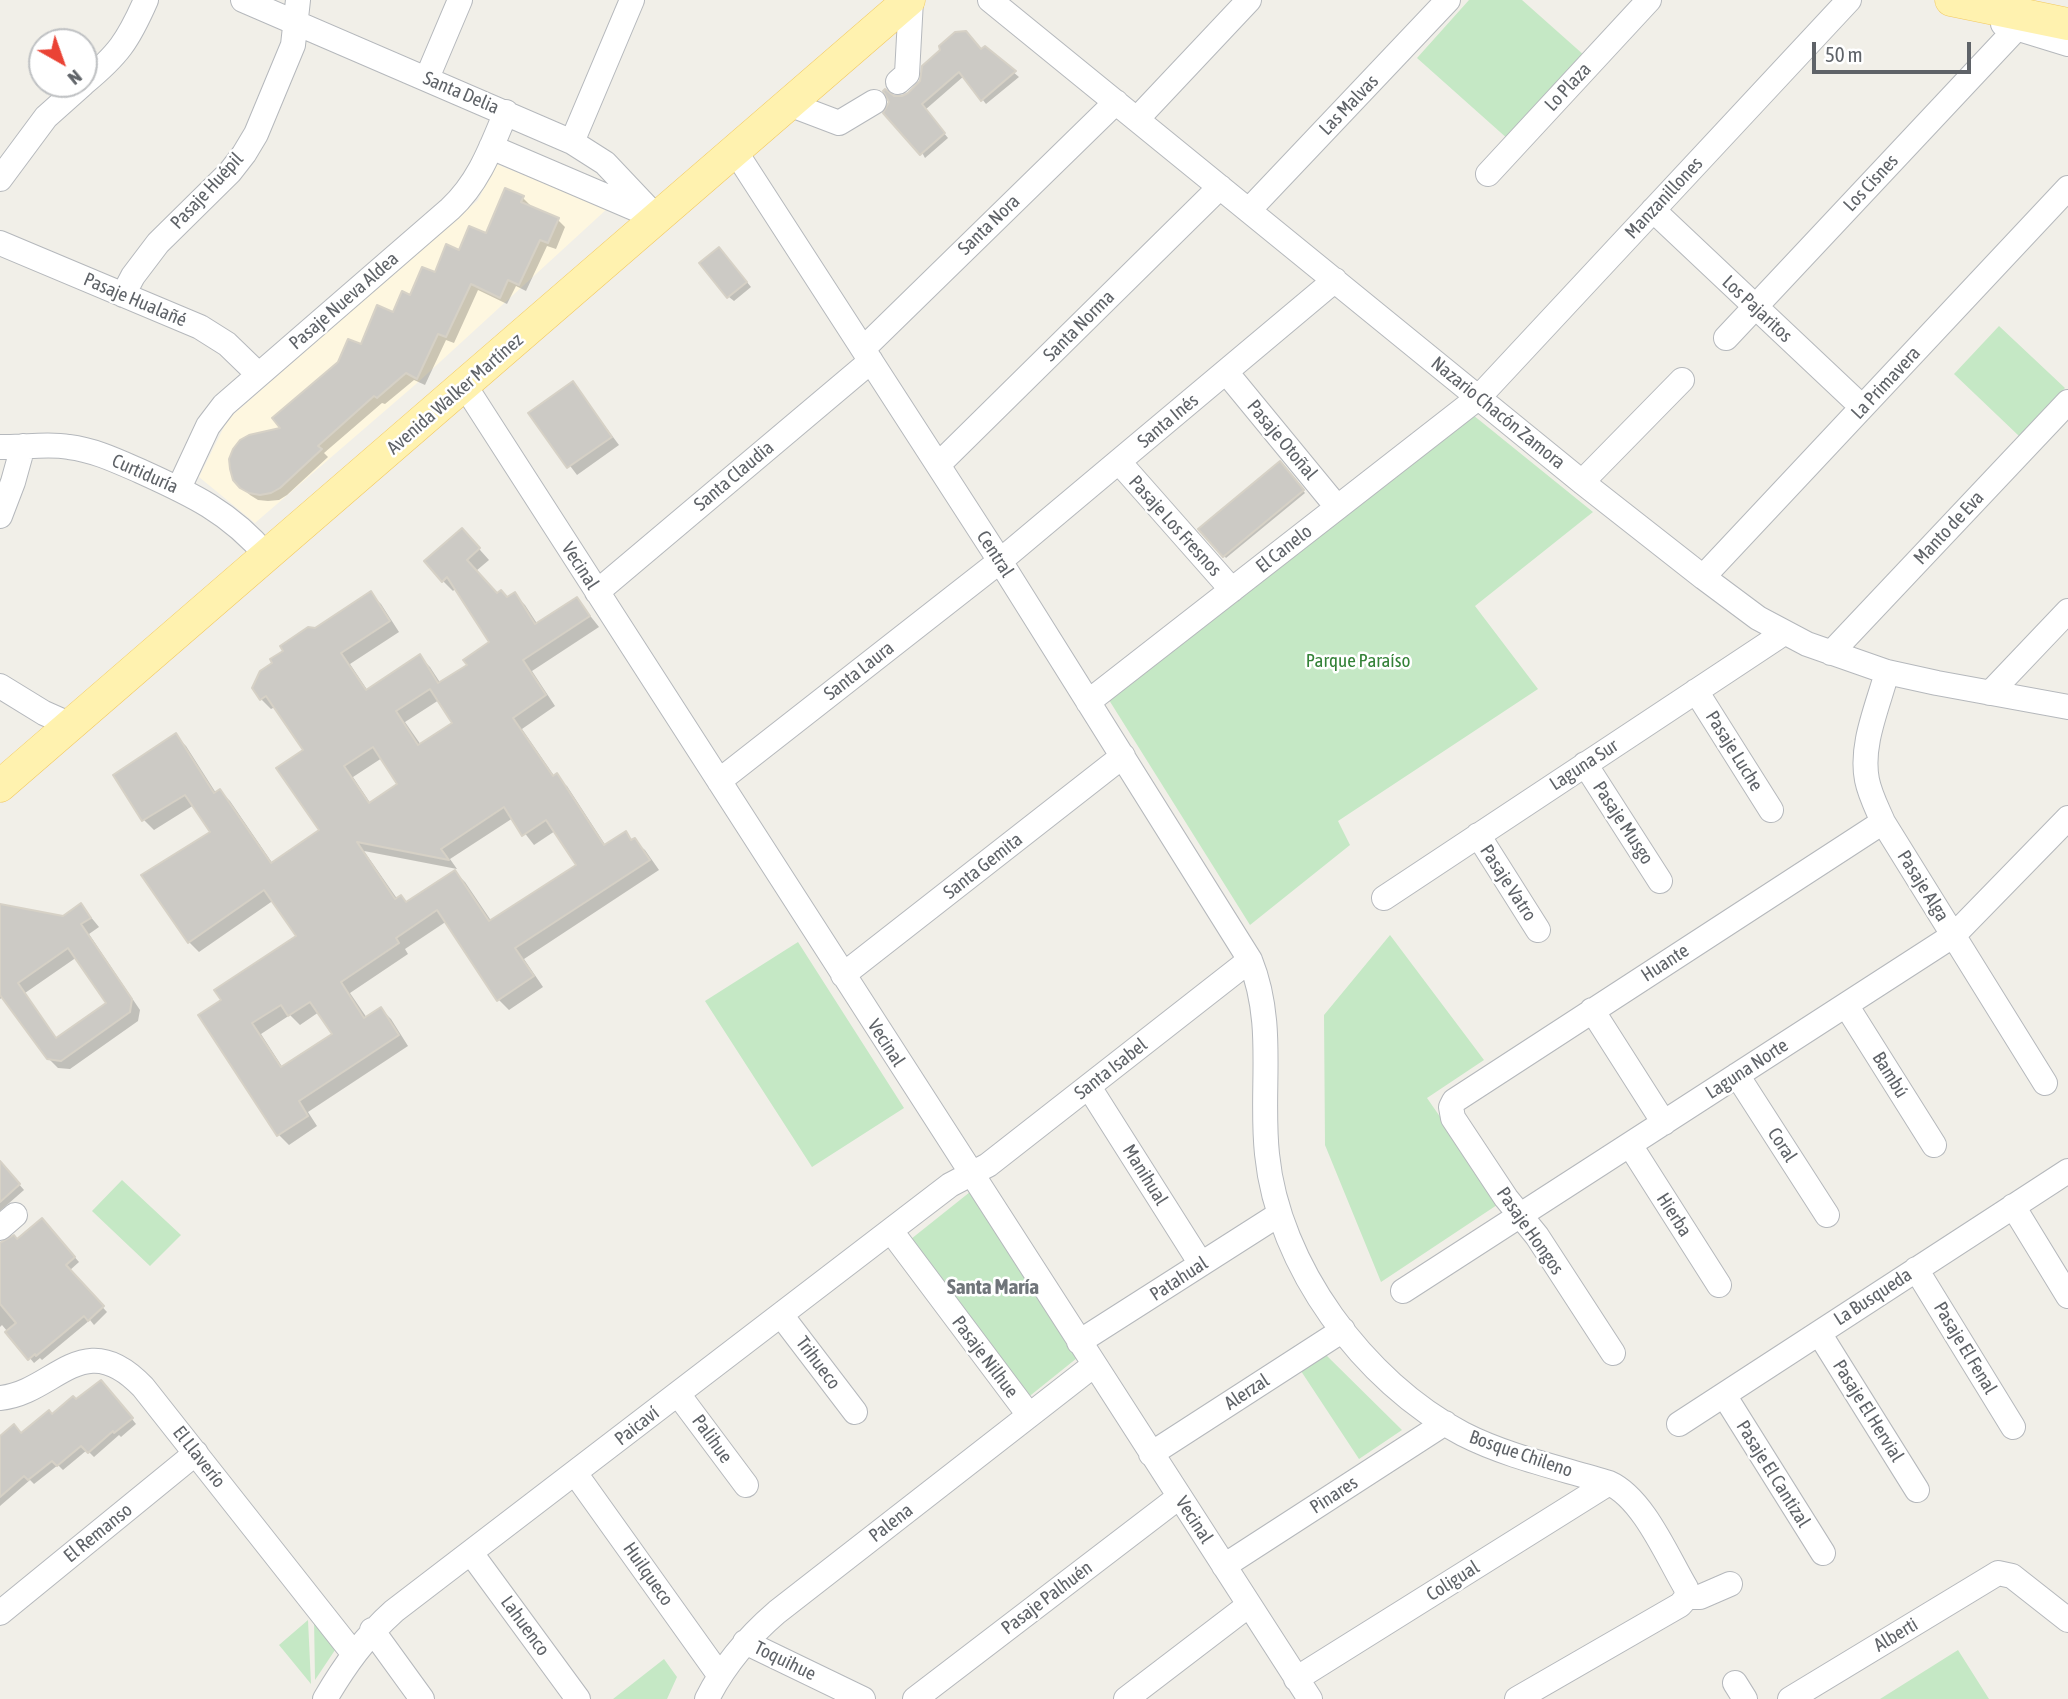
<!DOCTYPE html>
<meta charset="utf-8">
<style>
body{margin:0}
#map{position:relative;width:2068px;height:1699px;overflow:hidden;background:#f1efe8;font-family:"Asap Condensed",sans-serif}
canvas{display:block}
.north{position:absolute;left:28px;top:28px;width:70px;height:70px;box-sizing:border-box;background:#fff;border:2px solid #bfc1c3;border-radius:50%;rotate:140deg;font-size:19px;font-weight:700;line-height:28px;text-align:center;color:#5f6368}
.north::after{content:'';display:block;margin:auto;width:24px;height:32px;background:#ea4335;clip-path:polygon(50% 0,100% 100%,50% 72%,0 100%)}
.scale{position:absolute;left:1812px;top:42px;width:159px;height:32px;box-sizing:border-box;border:4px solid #5f6368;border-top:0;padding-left:9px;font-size:21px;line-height:24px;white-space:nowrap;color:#5f6368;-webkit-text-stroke:5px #fff;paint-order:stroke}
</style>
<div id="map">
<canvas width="2068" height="1699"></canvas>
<div class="north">N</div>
<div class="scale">50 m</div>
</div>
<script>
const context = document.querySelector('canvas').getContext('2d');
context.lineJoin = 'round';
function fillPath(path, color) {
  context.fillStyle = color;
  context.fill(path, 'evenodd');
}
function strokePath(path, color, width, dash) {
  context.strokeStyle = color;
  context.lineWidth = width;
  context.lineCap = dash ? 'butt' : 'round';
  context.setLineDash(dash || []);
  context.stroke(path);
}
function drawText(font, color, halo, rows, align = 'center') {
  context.font = font + ' "Asap Condensed",sans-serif';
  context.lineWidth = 5;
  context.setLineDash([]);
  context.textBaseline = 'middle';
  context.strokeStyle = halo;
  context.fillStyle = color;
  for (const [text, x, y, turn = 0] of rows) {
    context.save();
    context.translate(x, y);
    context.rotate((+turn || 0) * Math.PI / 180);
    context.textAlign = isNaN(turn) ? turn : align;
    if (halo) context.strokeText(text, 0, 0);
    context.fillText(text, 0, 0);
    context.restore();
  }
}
fillPath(new Path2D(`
 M496,164L608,208L416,384L255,523L199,477L228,419L478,200Z`), '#fef7e0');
fillPath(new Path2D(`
 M1469,0H1522L1585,56L1509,140L1417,58Z
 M1999,326L2065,388L2019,436L1954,374Z
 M1473,415L1593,512L1475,606L1538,689L1338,821L1350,845L1250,925L1109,700Z
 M1390,935L1484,1060L1427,1098L1500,1203L1381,1282L1325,1145L1324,1015Z
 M798,942L904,1108L812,1167L705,1001Z
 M122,1180L181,1235L150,1266L92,1211Z
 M970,1192L1077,1358L1026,1399L906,1243Z
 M1324,1353L1402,1430L1359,1459L1299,1368Z
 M314,1617L337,1647L315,1680Z
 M308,1620L311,1684L279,1645Z
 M1958,1650L1989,1699H1880Z
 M664,1659L677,1677L667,1699H613Z`), '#c5e8c5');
fillPath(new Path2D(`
 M985,48L1019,77L986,104L964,76L925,110L948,138L925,158L893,98H902Z
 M523,198L530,205L529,207L558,220L565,227L556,249L547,246L526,291L516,286L507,304L478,290L454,343L446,340L425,385L414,380L385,404L382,403L324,453L328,457L287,495L279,500L268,501L258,500L250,495L242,487L283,429L394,314L460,252L487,235Z
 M724,254L751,287L734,301L729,297Z
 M573,383L619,445L577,475L530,413Z
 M1280,464L1305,493L1226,558L1201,529Z
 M472,541L489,560L476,571L497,594L508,599L514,594L525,605L538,625L577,599L599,627L532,671L555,706L522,729L555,777L567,786L606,846L625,834L645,850L659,870L524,959L543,987L509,1010L498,999L447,921L405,949L408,954L350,993L367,1018L381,1009L391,1019L408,1046L308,1112L317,1126L289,1145L279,1135L223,1000L299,936L274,900L199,952L189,942L212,832L194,805L154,830L144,820L176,736L186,746L216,793L220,791L230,801L273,864L321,830L305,751L275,707L271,709L261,699L315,630L370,593L381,604L399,632L350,664L368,691L420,657L430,667L441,684L469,666L492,643L456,588L453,591L443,581ZM439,700L454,723L421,745L405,722ZM382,758L399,785L371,804L353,777ZM513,818L534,845L555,831L578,865L492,922L465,882L455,872L407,904L398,900L364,851L457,869L450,859ZM319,1012L334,1035L283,1068L261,1034L290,1015L300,1025Z
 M81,905L99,927L89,934L140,1010L138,1021L70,1069L58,1068L48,1058L4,996L0,999V919L63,917ZM77,957L108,1004L57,1039L25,993Z
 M0,1162L24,1190L0,1211Z
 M47,1225L79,1262L69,1271L107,1312L94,1325L90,1320L42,1360L40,1358L34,1363L2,1325L0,1327V1244L17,1241Z
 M106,1387L136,1424L121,1437L119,1435L94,1457L87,1450L63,1470L58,1465L34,1484L30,1480L0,1506V1438L22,1435L76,1402Z`), '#0003');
const building = new Path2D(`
 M966,31L981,49L985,46L1016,71L981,101L959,72L922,104L945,133L920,155L883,113L889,102L883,91L885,89L894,96H902L908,93L920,81L922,66L940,50L939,46L955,32Z
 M505,188L524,196L521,202L559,218L548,243L540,240L519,285L508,280L500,298L471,284L446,337L438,334L417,379L406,373L377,398L374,396L318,446L322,449L280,488L271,493L260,495L249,493L240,488L233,480L230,469L229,459L233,449L240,440L249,435L280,428L272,418L338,362L348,339L361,344L377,305L393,312L402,291L410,295L422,267L435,272L446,244L459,250L469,226L486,233Z
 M719,247L747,282L727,298L699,263Z
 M573,381L612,437L567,468L528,413Z
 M1280,461L1304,490L1223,557L1198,529Z
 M462,528L480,548L467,560L497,593L501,590L507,597L515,592L535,624L577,597L590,616L523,660L546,695L513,718L553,776L557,773L604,845L626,831L631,840L635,838L650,860L515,948L534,976L497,1001L437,910L396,938L399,943L341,982L364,1018L381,1007L399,1035L299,1101L308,1116L277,1136L198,1015L221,1000L214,990L296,936L264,890L188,943L141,875L210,832L185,795L142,821L113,775L176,733L214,793L220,789L271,863L319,830L276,768L303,750L266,696L260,700L252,688L260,671L272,663L270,659L283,651L280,646L308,627L315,628L371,591L390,621L341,653L366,690L420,654L438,683L467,665L463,660L489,642L447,577L442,582L424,561ZM430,689L452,723L418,745L396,711ZM373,747L397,784L369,803L344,766ZM504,807L522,836L546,820L576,865L489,921L455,870L406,902L401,895L395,899L357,842L449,860L441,849ZM310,1002L332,1034L281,1067L252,1023L281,1005L288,1016Z
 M81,903L91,918L81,924L132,999L130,1012L61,1061L47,1059L0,995V904L63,916ZM68,948L106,1003L56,1038L18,983Z
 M0,1161L20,1184L0,1202Z
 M42,1218L75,1257L66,1265L104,1306L88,1321L84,1316L36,1356L35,1354L28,1360L5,1332L16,1323L0,1304V1243L14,1235L17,1239Z
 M101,1380L133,1418L114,1433L113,1431L88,1453L81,1446L57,1466L52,1461L28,1480L24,1476L0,1497V1436L14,1424L21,1433L49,1410L52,1414L73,1396L76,1399Z`);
fillPath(building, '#cccac5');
strokePath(building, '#d6d1c6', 2);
const minor = new Path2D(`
 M243,0L572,142L605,163L657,218
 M990,0L1582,482L1703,577L1758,618L1807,644L1887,672L1937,683L2068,707
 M2003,24L2068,44
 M427,78L460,0
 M898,82L907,74L911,0
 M84,83C118,55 128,41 146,0
 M789,104L839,123L874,102
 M1137,119L1249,0
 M572,142L632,0
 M491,147L650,215
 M735,151L1000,561L1250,960C1276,1024 1260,1088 1267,1154C1278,1266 1364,1382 1463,1434C1508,1457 1561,1468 1609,1483C1643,1498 1667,1556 1686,1588L1687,1597L1680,1605L1517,1699
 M1488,174L1649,0
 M0,179L46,117L83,84
 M1249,210L1448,0
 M1653,210L1862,407
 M0,243L200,327L227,344L258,374
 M123,295L133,276L158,243L230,172L244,154L256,134L293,45L298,0
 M1726,338L2016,29
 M863,349L1116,102
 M1226,372L1337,507
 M465,386L1310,1699
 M0,447C23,448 46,443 69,447C94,450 117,461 140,471C191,494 230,512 267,556
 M1119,462L1232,590
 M938,465L1220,187
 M1582,482L1682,380
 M179,488L208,426L224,405L450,209C479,182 491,148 506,112
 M0,516L13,482L23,446
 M1703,577L2068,188
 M597,592L871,361
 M1831,653L2068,402
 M1887,672C1878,706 1860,745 1867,780C1870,795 1877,808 1883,822L2045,1083
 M0,686L44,713L71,725
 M1696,691L1771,810
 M1990,693L2068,611
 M1088,702L1479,397L1849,0
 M1585,764L1660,881
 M719,781L1000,561L1335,280
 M1478,835L1538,930
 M1384,898L1784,633
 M843,975L1123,756
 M1846,1005L1934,1145
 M1592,1010L1664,1123
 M1737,1075L1827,1215
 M1089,1087L1201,1264
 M1630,1145L1719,1285
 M2013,1206L2068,1296
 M0,1228L15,1215
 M891,1231L1029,1415
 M1916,1269L2013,1427
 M1403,1291L1954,935L2068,818
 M781,1315L855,1412
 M1819,1333L1917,1490
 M1079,1342L1278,1215
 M1613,1353L1537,1236L1506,1198L1453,1118L1451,1107L1454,1101L1883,822
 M678,1394L746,1485
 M1724,1395L1823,1553
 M0,1398C55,1393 83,1324 143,1387L353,1653
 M1679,1424L2068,1171
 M1151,1454L1343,1330
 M575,1473L720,1676
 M471,1553L578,1699
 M1224,1566L1445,1423
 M1687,1597H1700L1730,1584
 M0,1613L196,1453
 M372,1630L422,1699
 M745,1642L863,1699
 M1296,1679L1609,1483
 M1735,1683L1745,1699
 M325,1699C345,1665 365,1637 394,1611L950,1185L988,1165L1250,960
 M707,1699C724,1665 748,1637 777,1612L1094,1365
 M915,1699L1179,1497
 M1126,1699L1249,1605
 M1790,1699L1998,1573L2012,1576L2068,1620`);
const major = new Path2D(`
 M1951,0L2068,24
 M0,786L909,0`);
strokePath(minor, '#b5b8bc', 26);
strokePath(major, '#f2c960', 33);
strokePath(minor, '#fff', 24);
strokePath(major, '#fff2af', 32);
drawText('19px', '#5f6368', '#fff', [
 ["Lo Plaza",1568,87,-47],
 ["Santa Delia",461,93,23],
 ["Las Malvas",1349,105,-46],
 ["Los Cisnes",1871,183,-47],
 ["Pasaje Huépil",207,191,-47],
 ["Manzanillones",1664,198,-47],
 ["Santa Nora",989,225,-44],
 ["Pasaje Hualañé",135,300,23],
 ["Pasaje Nueva Aldea",344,301,-41],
 ["Los Pajaritos",1757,309,43],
 ["Santa Norma",1079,326,-45],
 ["La Primavera",1886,383,-47],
 ["Avenida Walker Martínez",455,394,-41],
 ["Nazario Chacón Zamora",1498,413,39],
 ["Santa Inés",1168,421,-40],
 ["Pasaje Otoñal",1282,440,50],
 ["Curtiduría",145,474,24],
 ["Santa Claudia",734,476,-40],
 ["Pasaje Los Fresnos",1175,526,48],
 ["Manto de Eva",1949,528,-47],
 ["El Canelo",1284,549,-38],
 ["Central",995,554,57],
 ["Vecinal",580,566,57],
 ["Santa Laura",859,671,-38],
 ["Pasaje Luche",1734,751,58],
 ["Laguna Sur",1584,765,-33],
 ["Pasaje Musgo",1623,823,57],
 ["Santa Gemita",983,866,-38],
 ["Pasaje Vatro",1508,883,57],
 ["Pasaje Alga",1923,886,58],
 ["Huante",1665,963,-33],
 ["Vecinal",886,1043,57],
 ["Santa Isabel",1111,1069,-38],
 ["Laguna Norte",1747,1069,-33],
 ["Bambú",1890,1075,58],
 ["Coral",1782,1145,57],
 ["Manihual",1145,1175,58],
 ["Hierba",1674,1215,57],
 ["Pasaje Hongos",1530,1231,55],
 ["Patahual",1179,1279,-33],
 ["La Busqueda",1873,1297,-33],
 ["Pasaje El Fenal",1965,1348,59],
 ["Pasaje Nilhue",985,1357,53],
 ["Trihueco",818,1363,53],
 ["Alerzal",1247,1392,-33],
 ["Pasaje El Hervial",1868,1411,58],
 ["Paicaví",637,1426,-38],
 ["Palihue",712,1439,54],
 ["Bosque Chileno",1521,1454,19],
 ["El Llaverío",199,1457,52],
 ["Pasaje El Cantizal",1773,1474,58],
 ["Pinares",1334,1495,-33],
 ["Vecinal",1194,1520,57],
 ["Palena",891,1523,-38],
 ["El Remanso",98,1533,-39],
 ["Huilqueco",648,1574,55],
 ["Coligual",1453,1581,-32],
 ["Pasaje Palhuén",1047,1598,-37],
 ["Lahuenco",525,1626,54],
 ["Alberti",1896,1635,-31],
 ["Toquihue",785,1661,26]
]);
drawText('19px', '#348238', '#fff', [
 ["Parque Paraíso",1358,661]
]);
drawText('bold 21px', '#70757a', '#fff', [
 ["Santa María",993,1287]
]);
</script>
